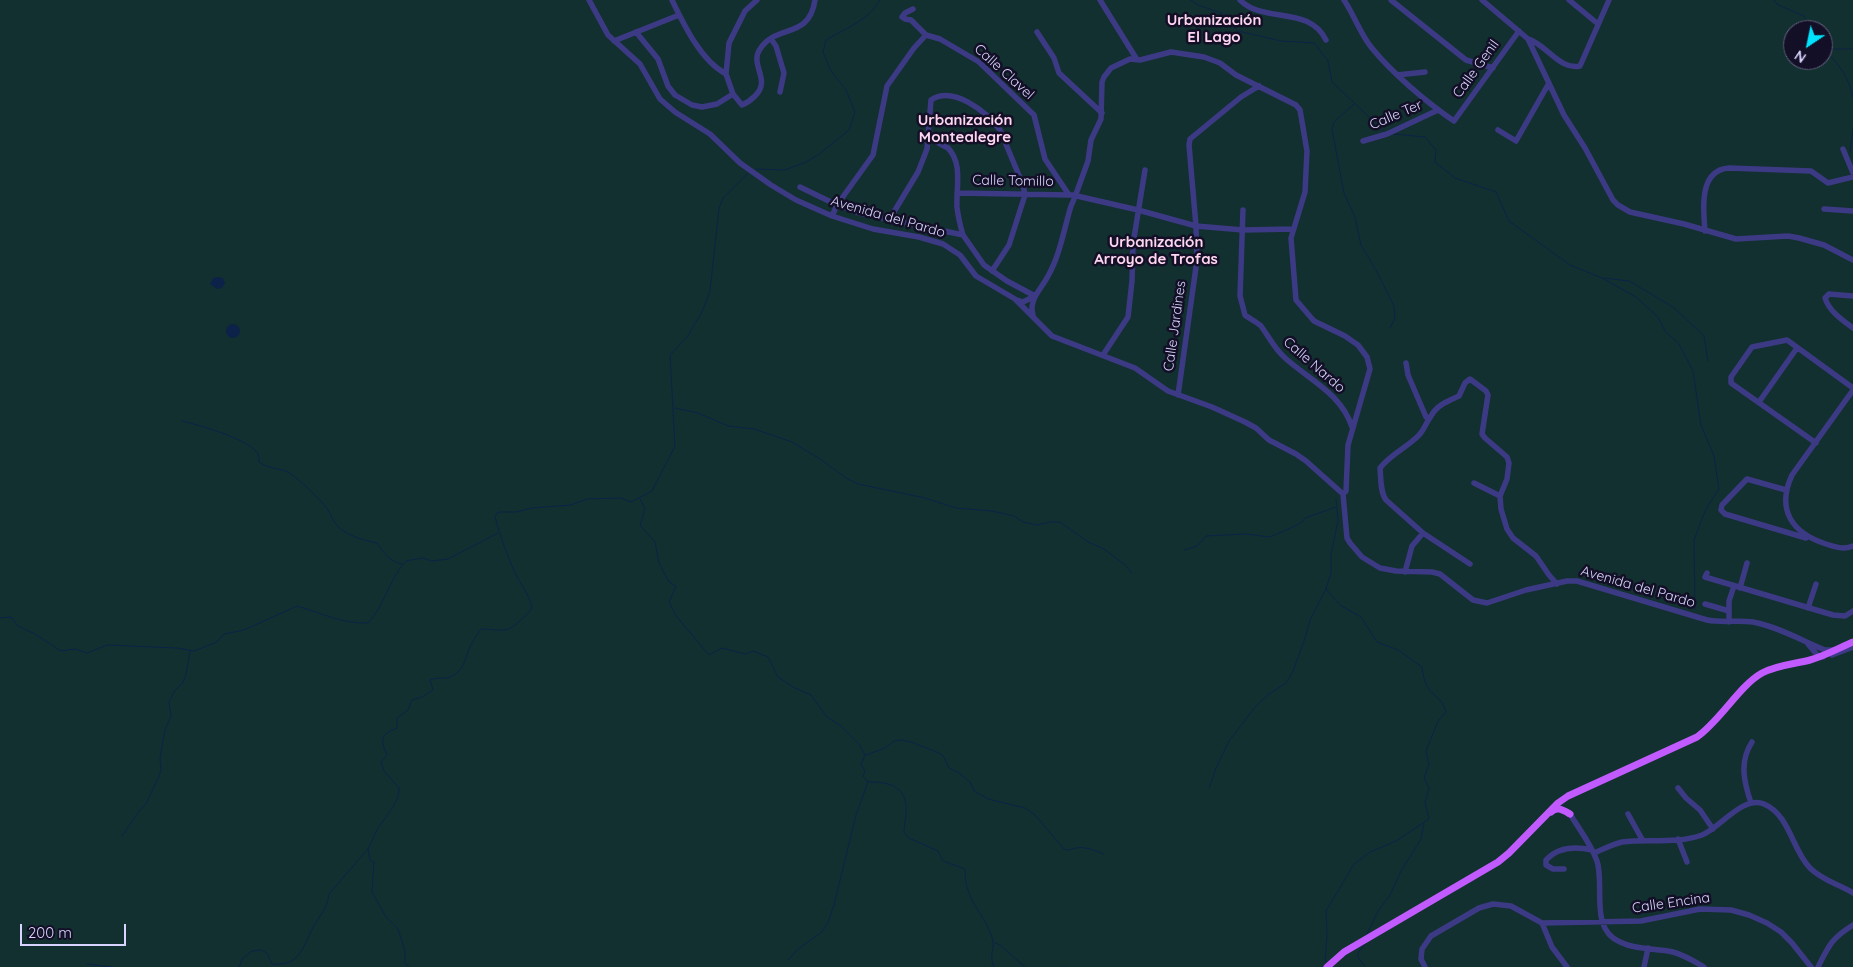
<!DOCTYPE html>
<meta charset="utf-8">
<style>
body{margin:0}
#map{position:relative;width:1853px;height:967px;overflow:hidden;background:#130f26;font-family:Quicksand,sans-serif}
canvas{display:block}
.north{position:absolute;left:1783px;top:20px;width:50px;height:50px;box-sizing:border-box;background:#130f26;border:1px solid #625e7d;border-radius:50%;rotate:214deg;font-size:14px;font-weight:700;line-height:20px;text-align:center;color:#d9d4ff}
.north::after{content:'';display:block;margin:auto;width:18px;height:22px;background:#00e5ff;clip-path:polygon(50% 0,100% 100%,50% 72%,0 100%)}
.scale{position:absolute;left:20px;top:924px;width:106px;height:22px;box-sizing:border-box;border:2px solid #d9d4ff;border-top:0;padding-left:6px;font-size:15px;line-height:18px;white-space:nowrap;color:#d9d4ff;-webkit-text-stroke:4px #130f26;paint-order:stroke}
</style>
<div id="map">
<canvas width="1853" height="967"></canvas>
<div class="north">N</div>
<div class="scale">200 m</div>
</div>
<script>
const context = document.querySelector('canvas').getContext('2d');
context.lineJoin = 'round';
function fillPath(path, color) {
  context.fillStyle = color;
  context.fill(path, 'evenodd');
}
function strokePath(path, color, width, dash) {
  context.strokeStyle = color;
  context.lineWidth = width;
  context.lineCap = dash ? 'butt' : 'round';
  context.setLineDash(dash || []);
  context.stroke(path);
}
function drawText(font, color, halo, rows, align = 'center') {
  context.font = font + ' Quicksand,sans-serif';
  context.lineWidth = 5;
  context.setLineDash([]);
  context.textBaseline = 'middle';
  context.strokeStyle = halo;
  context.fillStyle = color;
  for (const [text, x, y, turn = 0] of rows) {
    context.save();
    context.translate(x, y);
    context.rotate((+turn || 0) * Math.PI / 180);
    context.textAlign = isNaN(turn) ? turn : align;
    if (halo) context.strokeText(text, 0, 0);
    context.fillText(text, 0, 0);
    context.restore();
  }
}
fillPath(new Path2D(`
 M0,0H1853V967H0ZM1793,30H1823V60H1793Z`), '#12302f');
fillPath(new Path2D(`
 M218,277L223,278L225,283L222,288L217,289L210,284L213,278Z
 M226 331a7 7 0 1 1 14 0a7 7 0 1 1-14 0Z`), '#0c2248');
strokePath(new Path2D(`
 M1191,0L1198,5L1221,13L1238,31L1281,41L1314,43L1328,61L1332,82L1385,132
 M1774,0L1778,5L1804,16L1809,30
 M1823,49H1853
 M1824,50C1838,62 1850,79 1853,98
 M1354,104L1334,122L1332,130L1344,193L1355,217L1361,245L1376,270L1394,306L1395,318L1390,328
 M1394,134L1425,137L1436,150L1435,162L1455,178L1496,192L1509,221L1570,265L1602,278L1636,297L1658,317L1665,331L1679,344L1693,371L1701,425L1714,456L1719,489L1706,509L1694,540L1695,609
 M1850,152L1853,129
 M756,169L785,170L806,162L818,155L849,130L855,112L846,90L831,71L823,52L826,40C844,29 870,20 880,0
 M1604,278L1629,281L1673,307L1704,336L1708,361
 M675,408L698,413L728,426L754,429L792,442L820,459L846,478L858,484L925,498L956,508L992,511L1014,516L1023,522L1037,525L1051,522H1060L1088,542L1104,549L1125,565L1132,573
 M182,421C198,425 250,439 258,454C259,457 259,459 259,462C269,470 281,467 291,474C299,479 323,502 328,510C332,516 334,524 341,529C351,537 364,540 377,543C384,553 389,561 402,564
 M640,499L645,509L640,525L655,542L659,563L669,582L676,586L669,602L676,616L709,655L722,648L745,654L753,651L768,657L778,677L793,687L811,695L827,717L841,726L859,744L865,755L861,764L865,771L863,776L868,782C882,782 900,783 905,800C908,809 904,823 904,833L909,838L938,851L943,861L965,869C964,900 983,911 992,937C996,949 988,954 994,967
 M1184,550L1197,546L1206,536L1246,534L1270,537L1295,526L1302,522L1305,518L1336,507
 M1326,589L1340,605L1361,617L1377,642L1398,650L1422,667C1423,675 1425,687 1432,693C1439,699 1443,702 1446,712L1438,721L1426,751L1429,764L1424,778L1429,788L1425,802L1429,819L1396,841L1370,852L1354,864L1326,911L1327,935L1325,961L1327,962
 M0,618L11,617L18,626L35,634L61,651L75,649L87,653L107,645L177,648L194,651L217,642L224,634L244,630L297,606C321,613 343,624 368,623C385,605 389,579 406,561L422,558L432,561L448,559L498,533
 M866,755L885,748L894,741L902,740L911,742L939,753L944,757L949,768L959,773L970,782L974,791L988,799L1025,808L1035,815L1064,849C1070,851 1071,849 1076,848C1086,846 1095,851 1104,854
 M1209,788L1216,768L1229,741L1256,706L1269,694L1286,683L1293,671L1305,638L1310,620L1326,589L1331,573V554L1338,521L1336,499
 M122,836L139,811L146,804L159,776L161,770L160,758L165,730L171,716L169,702L175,690L182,684L186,675L190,651
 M368,849L370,860L374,862L372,892L386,917L397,928L400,935L405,951V963L409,967
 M1367,934L1378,911L1390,895L1401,871L1421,839L1424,824
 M995,943L1000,945L1025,967
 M788,960L798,949L822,932L828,922L834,905L856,815L868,782
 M87,964L112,967
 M239,967L242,959L252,951L261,950L267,953L272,964C302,967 303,944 314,926C320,915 328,907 329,894L368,849L378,828L393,807L398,797L399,788L384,771L381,762L387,755C380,739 380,735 397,728V718L408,710L412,700L422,697L433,690L430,680C437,677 443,679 450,677C463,672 465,660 469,649C472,642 476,636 481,629C501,629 505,635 521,620C525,616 529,613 532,608C529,594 521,585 515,573C507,555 500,536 495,517L498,512H517L532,508L571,505L587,499L621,498L631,502L652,491L675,446L670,355L687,337L702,312L710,291L719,208L723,198L748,173
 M1063,967H1066
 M1365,967L1358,957V953L1366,943`), '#0c2248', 1);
strokePath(new Path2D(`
 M589,0L608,35L640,64L660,99L675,112L710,134L740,163L771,185L796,200L832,216L873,229L919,237L943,244L960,255L976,276L1015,299L1052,336L1135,368L1168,391L1212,407L1245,422L1256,428L1269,440L1296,454L1306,461L1343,494L1347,538L1350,543L1362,557L1380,568L1396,571L1432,572L1440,574L1473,600L1487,603L1526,590L1567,581H1577L1707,620C1722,623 1737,620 1753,622C1776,626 1803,641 1825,650H1834
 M672,0C684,25 701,61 726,74L733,94L742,105C747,103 751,100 755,96C772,80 749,65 760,49C777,23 809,40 815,0
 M1100,0L1136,58
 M1240,0C1264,24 1309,5 1326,40
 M1344,0C1354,15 1360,33 1371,47C1392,73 1426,102 1454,121L1519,31
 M1391,0L1466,60L1493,68
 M1482,0L1528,39L1564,115L1585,148L1613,200L1618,205L1630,212L1684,224L1736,239L1788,236L1799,238L1824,245L1853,260
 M1569,0L1598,24
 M913,9L905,13L902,17L905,19L911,20L926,35
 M636,32L658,59L668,86L675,95L692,105L702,107L717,104L733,94
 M1037,32L1054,58L1059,73L1102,113
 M771,39L776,46L784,73L780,92
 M1528,39C1546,44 1560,71 1580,66L1609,0
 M614,41L679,15
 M726,74L729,43L745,11L757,0
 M1397,75L1425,72
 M1498,130L1516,141L1549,83
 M929,138L948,148L929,132
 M1363,141L1387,134L1438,110
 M948,148C963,164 956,186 957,207C958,216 960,225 963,235
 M1843,149L1853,173
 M800,187L837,205L859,213L963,235L984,265L1007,281L1035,296
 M957,193L1069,195
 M1077,196L1138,210L1196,226L1243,230L1293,229
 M1824,209L1853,211
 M1243,210L1240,296L1245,315C1250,319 1257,322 1261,326C1269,337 1274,348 1284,357C1309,380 1341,393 1352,427
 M832,216L837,205L873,155L887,86L914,48L926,35L940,39L979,62L1034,115L1045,159L1069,195H1074
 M889,220L918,172L927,149L931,100C953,85 987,112 1000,130L1023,185L1025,195L1009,245L992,271
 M1705,231C1703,208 1699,170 1729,168L1811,171L1828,183L1853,177
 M1853,296L1829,294L1825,298C1829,311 1842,320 1853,328
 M1017,300L1023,302L1035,296
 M1033,315C1028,300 1042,288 1048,276C1060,255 1064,229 1071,206L1075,197L1077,196L1076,194L1088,161L1091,140L1101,119L1102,82L1104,77L1111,68L1130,59L1140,60L1171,52L1204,57L1220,63L1236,75L1296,105L1300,110L1307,151L1305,192L1291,238L1296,300L1314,321L1345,336L1358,345L1367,357L1370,369L1348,445L1346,491L1343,494
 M1103,355L1128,317L1132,281L1133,244L1145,170
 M1406,363L1408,375L1426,417L1429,419
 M1853,390L1792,475C1776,510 1792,533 1826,544C1835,547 1844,550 1853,546
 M1178,395L1197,260L1196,226L1189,145L1190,139L1241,97L1259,86
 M1759,402L1797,348
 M1816,443L1731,383V377L1752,347L1787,340L1853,388
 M1474,483L1500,496
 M1786,490L1747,479L1722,505L1721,510L1725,514L1806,538
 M1470,564L1423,533L1386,500C1380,492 1381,478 1380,468C1390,455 1404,449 1416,438C1424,432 1425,424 1431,416C1437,405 1448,401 1459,396L1465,383L1470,379L1486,391L1488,395L1482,434L1485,438L1507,457L1509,463L1507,479L1500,496L1501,509L1507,529L1513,538L1536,556L1549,575L1557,584
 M1405,572L1412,546L1423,533
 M1707,573L1705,577L1833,615L1845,616L1853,611
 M1740,588L1747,563
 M1705,604L1729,611
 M1808,608L1816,584
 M1729,622V601L1734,586
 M1808,644L1819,657H1823
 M1832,655L1853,647
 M1678,788L1686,798L1700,810L1713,829
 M1751,803C1744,782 1739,762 1752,742
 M1570,814C1579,829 1591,844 1597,861C1605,885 1589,929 1620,942C1636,950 1655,948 1673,952C1684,955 1694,961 1704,967
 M1628,814L1643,841
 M1678,839L1687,862
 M1594,853C1602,850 1613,844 1622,842C1648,839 1677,844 1702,835C1720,828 1743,795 1764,804C1790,815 1792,850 1810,868C1823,881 1839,884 1853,893
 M1564,869H1553L1546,865V860C1558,847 1575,846 1592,850
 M1542,923L1552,947L1567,967
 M1425,967L1421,959L1422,949L1431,936L1479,908L1493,904L1511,906L1542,923L1641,921L1700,909L1731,910L1749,915L1767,923L1781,932L1792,943L1811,967
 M1644,967L1648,948
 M1818,967C1829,945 1832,938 1853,925`), '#3d3a85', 5.5);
strokePath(new Path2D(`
 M1551,812C1557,806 1563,810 1570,814
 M1327,967L1344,952L1498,862L1509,853L1558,803L1568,796L1697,737C1721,720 1739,686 1762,673C1777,665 1795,664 1810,660C1825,656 1839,648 1853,642`), '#c25bff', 7);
drawText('14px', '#d9d4ff', '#130f26', [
 ["Calle Genil",1476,69,-54],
 ["Calle Clavel",1004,72,42],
 ["Calle Ter",1396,115,-23],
 ["Calle Tomillo",1013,181,1],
 ["Avenida del Pardo",888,217,16],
 ["Calle Jardines",1175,326,-82],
 ["Calle Nardo",1314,365,41],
 ["Avenida del Pardo",1638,587,16],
 ["Calle Encina",1671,903,-8]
]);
drawText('bold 15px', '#ffd6f0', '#130f26', [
 ["Urbanización",1214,20],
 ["El Lago",1214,37],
 ["Urbanización",965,120],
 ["Montealegre",965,137],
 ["Urbanización",1156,242],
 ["Arroyo de Trofas",1156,259]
]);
</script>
